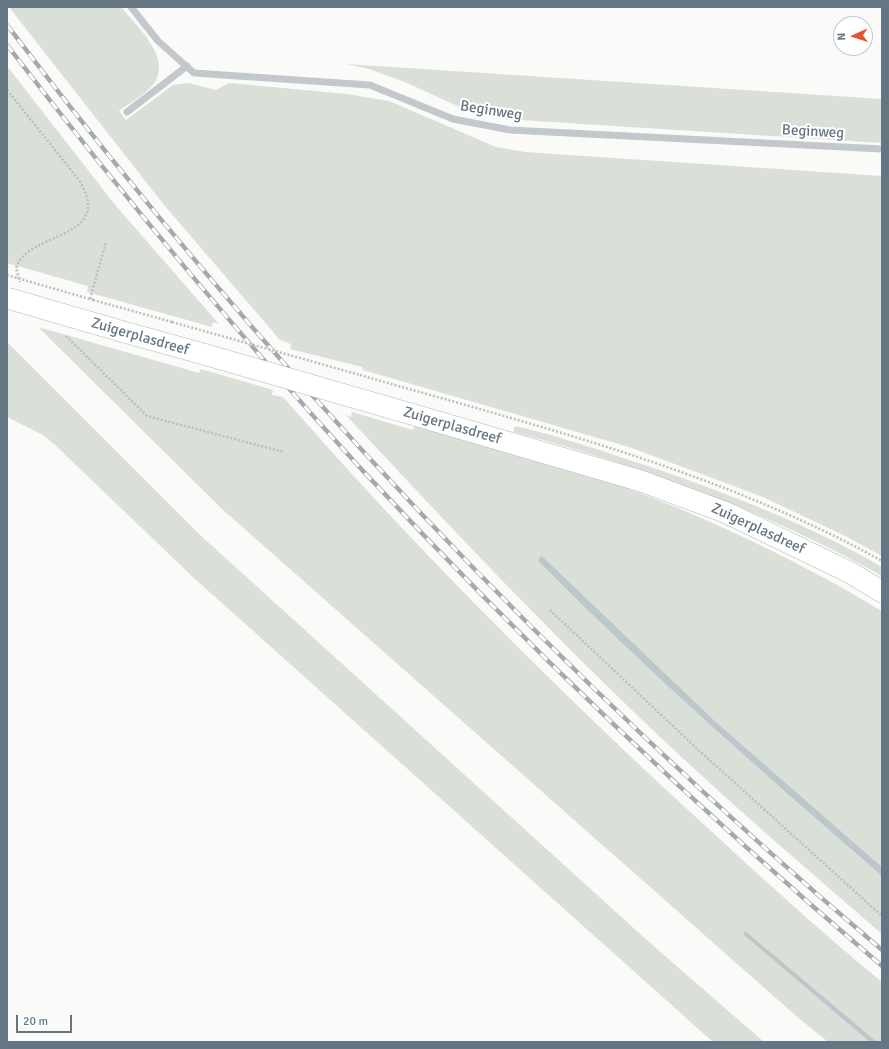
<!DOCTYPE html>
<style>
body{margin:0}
#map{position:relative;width:889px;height:1049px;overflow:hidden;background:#fafaf8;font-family:Signika,sans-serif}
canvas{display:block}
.frame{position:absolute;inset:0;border:8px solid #657683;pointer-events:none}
.north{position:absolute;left:833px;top:16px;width:40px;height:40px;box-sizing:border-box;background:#fff;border:1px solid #c1c8cd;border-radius:50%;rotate:267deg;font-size:11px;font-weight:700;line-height:16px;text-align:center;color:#657683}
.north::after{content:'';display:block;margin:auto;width:14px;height:18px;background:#e4572e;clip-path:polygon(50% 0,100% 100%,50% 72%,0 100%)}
.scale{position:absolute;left:16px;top:1015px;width:56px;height:18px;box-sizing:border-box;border:2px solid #657683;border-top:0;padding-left:5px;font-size:12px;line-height:14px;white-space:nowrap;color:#657683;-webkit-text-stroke:3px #fff;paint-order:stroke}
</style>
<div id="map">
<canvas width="889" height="1049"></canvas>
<div class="frame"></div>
<div class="north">N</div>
<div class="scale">20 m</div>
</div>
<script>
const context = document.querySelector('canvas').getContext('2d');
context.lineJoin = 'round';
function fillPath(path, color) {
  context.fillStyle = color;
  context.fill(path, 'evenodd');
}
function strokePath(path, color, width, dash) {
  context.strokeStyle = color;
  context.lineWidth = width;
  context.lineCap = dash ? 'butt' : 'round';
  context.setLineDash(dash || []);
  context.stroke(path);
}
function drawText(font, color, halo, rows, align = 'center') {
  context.font = font + ' Signika,sans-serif';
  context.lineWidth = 4;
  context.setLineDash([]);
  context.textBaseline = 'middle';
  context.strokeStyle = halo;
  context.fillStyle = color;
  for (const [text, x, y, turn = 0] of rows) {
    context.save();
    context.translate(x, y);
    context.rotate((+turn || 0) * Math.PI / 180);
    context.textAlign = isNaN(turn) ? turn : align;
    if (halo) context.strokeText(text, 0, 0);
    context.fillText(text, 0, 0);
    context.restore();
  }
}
fillPath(new Path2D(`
 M9,7H121C135,24 168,54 157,78C151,92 131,102 119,111L126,120L173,85L189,83L216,90L229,83L347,94L389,101L496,147L525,152L882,176V556L845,536L763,497L629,447L363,370L362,367L290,349L291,344L280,340L164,205Z
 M346,64L882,99V143L504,119L473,113L405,82L369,69Z
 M7,66L116,206L219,324L213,322L212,327L87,292L88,286L7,263Z
 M38,327L199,373L201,369L273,390L272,395L283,397C410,542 545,678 687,809C751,868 815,927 882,982V1042H828L795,1015L222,509Z
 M7,342L199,534L649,942L764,1042H713L195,579L54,444L43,435L7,417Z
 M352,412L413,430L415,425C470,440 526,454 580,472C683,505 790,556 882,611V867L716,722L542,556L540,563C649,673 765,775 882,876V934C807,869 732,805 660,737C551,634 448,525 346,415L351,417Z
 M515,426C560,436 604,452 648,466C729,494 808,524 882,567V576C769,512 639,465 513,432Z`), '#dadfd7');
fillPath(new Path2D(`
 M542,556L716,722L882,867V876C765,775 649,673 540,563L538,560Z
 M745,931L877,1042H870L743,934Z`), '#bbc7cb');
const secondary = new Path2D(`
 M124,332L200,353
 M387,407L641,481L727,513L851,573L882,592`);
strokePath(secondary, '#b3babf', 22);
strokePath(new Path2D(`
 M7,90L79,180C116,241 28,230 16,268L20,282
 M90,299L106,242
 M93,300L172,322
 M66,336L147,416L284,452
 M360,375C537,426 720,471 882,561
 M550,610L693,745L882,916`), '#bbbfc2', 2.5, [2, 2]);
strokePath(new Path2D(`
 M131,7L158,41L194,73L370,85L453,119L510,130L882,149
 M127,112L187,66`), '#c3c8cc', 7);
strokePath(secondary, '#fff', 21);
const rail = new Path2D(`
 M7,25C264,364 557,674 882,950
 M7,45C120,192 238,335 364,472C527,647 700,811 882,966`);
strokePath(rail, '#a2aab0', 4.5);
strokePath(rail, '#fff', 3, [9]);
const secondaryBridge = new Path2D(`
 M7,298L124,332
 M200,353L387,407`);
strokePath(secondaryBridge, '#b3babf', 22, []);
strokePath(new Path2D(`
 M7,275L93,300
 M172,322L360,375`), '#bbbfc2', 2.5, [2, 2]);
strokePath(secondaryBridge, '#fff', 21);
drawText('15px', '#657683', '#fff', [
 ["Beginweg",491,111,9],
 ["Beginweg",813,132,3],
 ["Zuigerplasdreef",140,337,16],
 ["Zuigerplasdreef",452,426,16],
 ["Zuigerplasdreef",758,529,25]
]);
</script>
